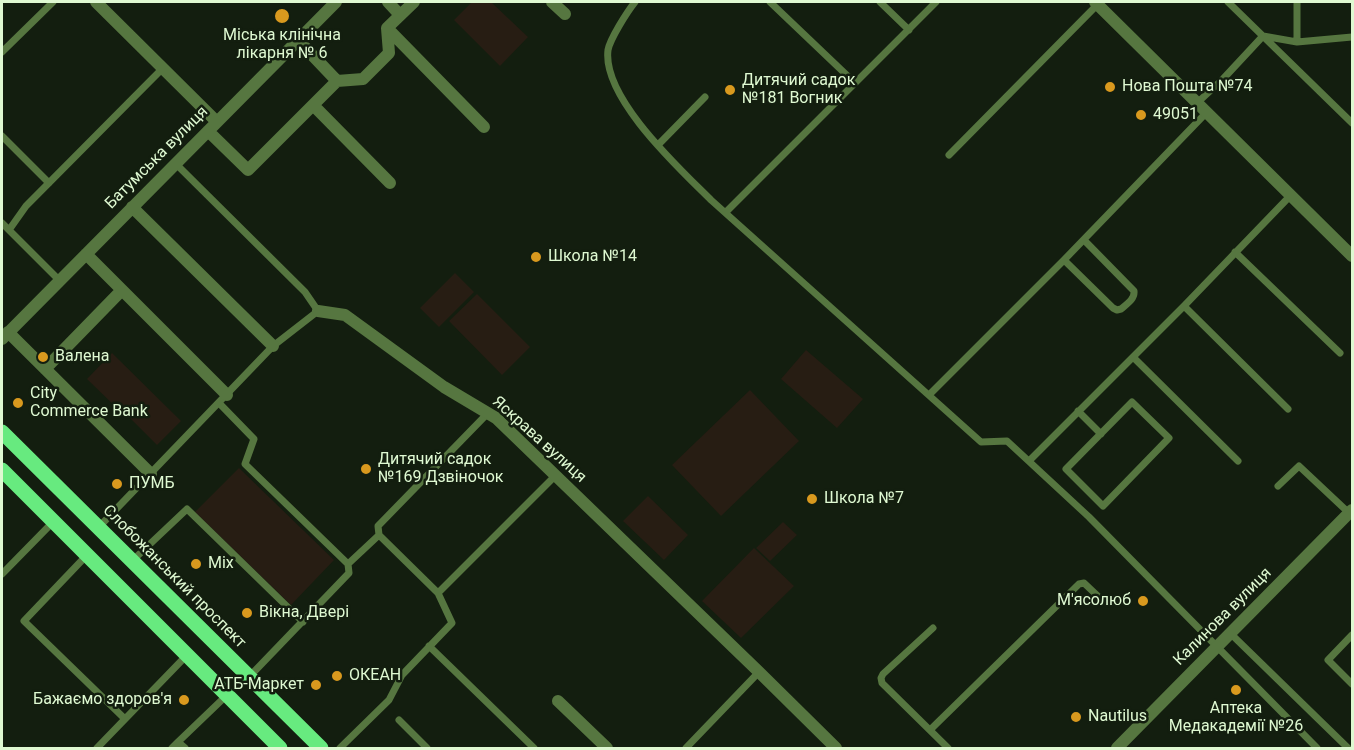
<!DOCTYPE html>
<meta charset="utf-8">
<style>
body{margin:0}
#map{position:relative;width:1354px;height:750px;overflow:hidden;background:#131e0f;font-family:Roboto,sans-serif}
canvas{display:block}
.frame{position:absolute;inset:0;border:3px solid #dff9d2;pointer-events:none}
</style>
<div id="map">
<canvas width="1354" height="750"></canvas>
<div class="frame"></div>
</div>
<script>
const context = document.querySelector('canvas').getContext('2d');
context.lineJoin = 'round';
function fillPath(path, color) {
  context.fillStyle = color;
  context.fill(path, 'evenodd');
}
function strokePath(path, color, width, dash) {
  context.strokeStyle = color;
  context.lineWidth = width;
  context.lineCap = dash ? 'butt' : 'round';
  context.setLineDash(dash || []);
  context.stroke(path);
}
function drawText(font, color, halo, rows, align = 'center') {
  context.font = font + ' Roboto,sans-serif';
  context.lineWidth = 5;
  context.setLineDash([]);
  context.textBaseline = 'middle';
  context.strokeStyle = halo;
  context.fillStyle = color;
  for (const [text, x, y, turn = 0] of rows) {
    context.save();
    context.translate(x, y);
    context.rotate((+turn || 0) * Math.PI / 180);
    context.textAlign = isNaN(turn) ? turn : align;
    if (halo) context.strokeText(text, 0, 0);
    context.fillText(text, 0, 0);
    context.restore();
  }
}
fillPath(new Path2D(`
 M472,2H491L528,37L500,66L454,20Z
 M455,273L474,292L439,327L420,308Z
 M477,294L530,347L502,375L449,321Z
 M806,350L863,399L837,428L781,379Z
 M112,353L181,421L157,445L128,416L126,417L87,379Z
 M750,390L799,441L721,516L672,465Z
 M239,468L334,560L291,605L195,512Z
 M648,496L688,535L664,560L623,521Z
 M783,522L797,535L770,561L756,548Z
 M754,548L794,586L741,638L702,601Z`), '#271d13');
strokePath(new Path2D(`
 M635,2C627,12 610,39 608,50C602,98 680,169 711,200L981,442L1007,441L1089,517L1317,748
 M770,2L855,83
 M880,2L909,30
 M1228,2L1352,123
 M1297,42V2
 M2,52L53,2
 M1197,103L1223,79L1263,36L1297,42L1352,37
 M2,136L49,183
 M658,145L705,97
 M949,155L1098,4
 M726,212L936,2
 M2,223L9,230
 M1235,252L1340,353
 M1064,260L1113,308L1117,310L1121,309C1127,304 1135,299 1134,291L1084,240
 M60,281L9,230L26,206L163,68
 M1184,306L1288,409
 M1133,357L1238,461
 M929,395L1064,260L1207,112
 M1132,402L1169,438L1103,506L1066,469Z
 M219,403L254,439L245,464L348,564
 M1078,411L1101,434
 M1029,461L1184,306L1291,195
 M1278,486L1299,466L1349,513
 M98,528L273,346L318,311L305,292L175,163
 M87,555L24,621L125,719
 M132,561L187,509L303,622
 M2,574L53,522
 M438,593L555,476
 M933,628L883,674L881,678L882,683L948,748
 M1230,633L1348,748
 M1352,635L1328,660L1352,684
 M429,646L534,748
 M249,677L349,573L348,564L379,535L378,526L488,413
 M399,720L427,748
 M930,730L1079,584L1084,583L1103,601
 M97,748L187,655
 M172,748L178,742
 M185,748L178,742L227,695
 M340,748L389,700L402,675L452,623L438,593L379,535
 M686,748L759,672`), '#567640', 7);
strokePath(new Path2D(`
 M96,2L217,122
 M388,2L400,15
 M552,2L565,14
 M387,28L484,127
 M298,40L337,81
 M313,105L390,183
 M208,131L248,170L337,81L363,79L389,53L387,28L414,2
 M132,207L273,346
 M86,254L227,395
 M318,311L345,315L444,387L496,418L759,672L836,748
 M8,332L151,474
 M2,339L336,2
 M45,369L122,290
 M558,701L607,748`), '#567640', 12);
strokePath(new Path2D(`
 M1095,2L1352,256
 M1117,748L1352,510`), '#567640', 12);
strokePath(new Path2D(`
 M2,432L321,748
 M2,470L280,748`), '#67ea7f', 15);
for (const [x, y, r, color] of [
 [282,16,8,"#d9991e"],
 [1110,87,6,"#d9991e"],
 [730,90,6,"#d9991e"],
 [1141,115,6,"#d9991e"],
 [536,257,6,"#d9991e"],
 [43,357,6,"#d9991e"],
 [18,403,6,"#d9991e"],
 [366,469,6,"#d9991e"],
 [117,484,6,"#d9991e"],
 [812,499,6,"#d9991e"],
 [196,564,6,"#d9991e"],
 [1143,601,6,"#d9991e"],
 [247,613,6,"#d9991e"],
 [337,676,6,"#d9991e"],
 [316,685,6,"#d9991e"],
 [1236,690,6,"#d9991e"],
 [184,700,6,"#d9991e"],
 [1076,717,6,"#d9991e"]
]) {
  const dot = new Path2D();
  dot.arc(x, y, r, 0, 2 * Math.PI);
  context.fillStyle = color;
  context.fill(dot);
  strokePath(dot, '#131e0f', 2);
}
drawText('16px', '#dff9d2', '#131e0f', [
 ["Міська клінічна",282,36,"center"],
 ["лікарня № 6",282,54,"center"],
 ["Дитячий садок",742,81],
 ["№181 Вогник",742,99],
 ["Нова Пошта №74",1122,87],
 ["49051",1153,115],
 ["Школа №14",548,257],
 ["Валена",55,357],
 ["City",30,394],
 ["Commerce Bank",30,412],
 ["Дитячий садок",378,460],
 ["№169 Дзвіночок",378,478],
 ["ПУМБ",129,484],
 ["Школа №7",824,499],
 ["Mix",208,564],
 ["М'ясолюб",1131,601,"right"],
 ["Вікна, Двері",259,613],
 ["ОКЕАН",349,676],
 ["АТБ-Маркет",304,685,"right"],
 ["Бажаємо здоров'я",172,700,"right"],
 ["Аптека",1236,709,"center"],
 ["Медакадемії №26",1236,727,"center"],
 ["Nautilus",1088,717]
], 'left');
drawText('16px', '#dff9d2', '#131e0f', [
 ["Батумська вулиця",157,158,-45],
 ["Яскрава вулиця",539,440,42],
 ["Слобожанський проспект",174,577,45],
 ["Калинова вулиця",1223,617,-45]
]);
</script>
